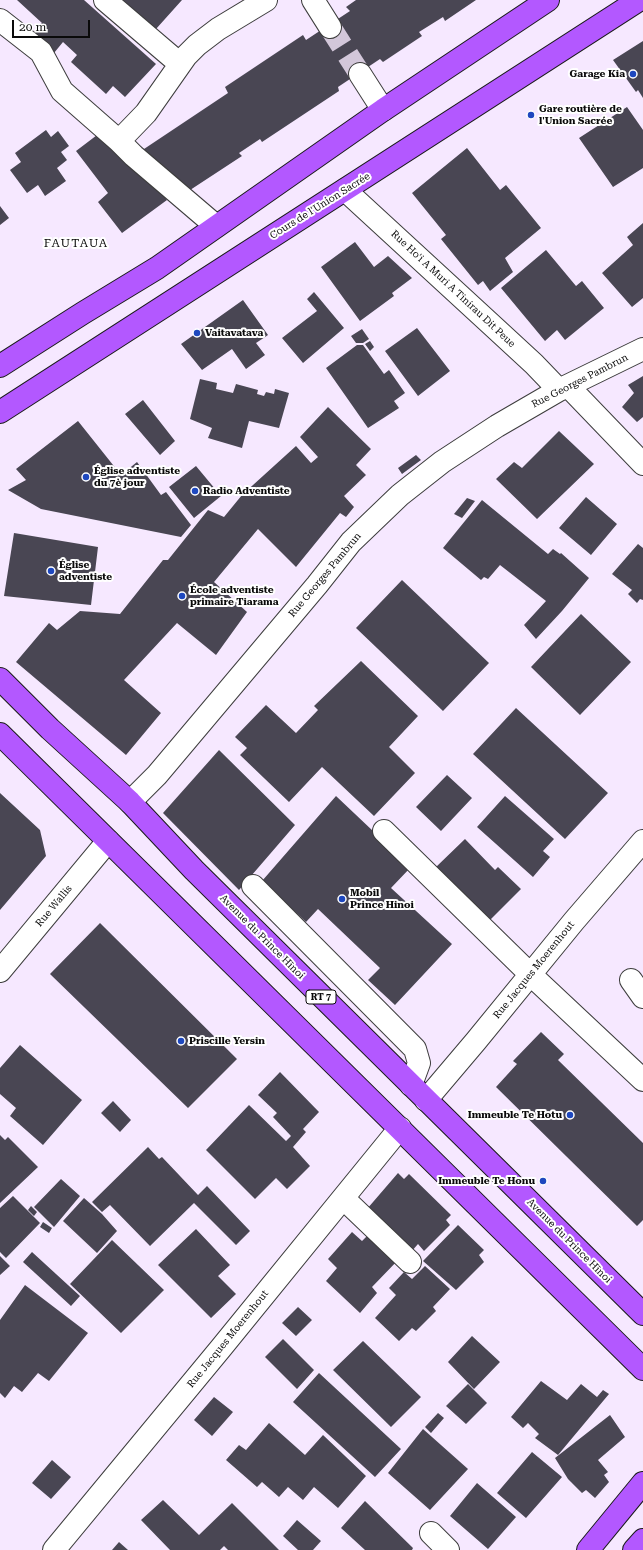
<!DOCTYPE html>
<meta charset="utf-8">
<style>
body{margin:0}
#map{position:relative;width:643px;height:1550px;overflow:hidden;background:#f6e8ff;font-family:"Roboto Serif",serif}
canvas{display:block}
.scale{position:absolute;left:12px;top:20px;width:78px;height:18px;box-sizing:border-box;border:2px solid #0a0a0a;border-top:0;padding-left:5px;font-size:12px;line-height:14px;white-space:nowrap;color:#0a0a0a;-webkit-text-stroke:3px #fff;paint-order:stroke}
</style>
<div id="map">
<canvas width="643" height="1550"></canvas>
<div class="scale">20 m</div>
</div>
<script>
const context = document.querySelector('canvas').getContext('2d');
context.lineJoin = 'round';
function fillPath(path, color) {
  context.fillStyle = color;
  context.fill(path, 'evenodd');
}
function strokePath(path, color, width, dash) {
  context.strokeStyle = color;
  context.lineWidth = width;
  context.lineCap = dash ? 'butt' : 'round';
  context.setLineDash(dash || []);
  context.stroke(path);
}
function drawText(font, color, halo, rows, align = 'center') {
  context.font = font + ' "Roboto Serif",serif';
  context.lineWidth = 4;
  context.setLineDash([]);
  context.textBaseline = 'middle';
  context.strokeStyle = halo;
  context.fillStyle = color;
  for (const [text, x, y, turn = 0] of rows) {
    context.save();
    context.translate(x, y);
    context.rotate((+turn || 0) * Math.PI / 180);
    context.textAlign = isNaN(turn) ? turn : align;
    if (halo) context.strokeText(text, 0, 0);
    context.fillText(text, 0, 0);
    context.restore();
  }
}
fillPath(new Path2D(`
 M17,0H84L156,64L125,97L113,86L106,94L71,62L77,55L63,42L54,53L33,33L42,23Z
 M122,0H182L156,29Z
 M356,0H476L445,21L443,17L419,32L422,36L383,62L380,59L338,87L339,91L262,142L260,139L239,153L242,156L184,194L138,153L228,93L225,87L303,35L306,40L350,11L346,7Z
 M643,41V98L638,90L636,92L613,60Z
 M627,107L643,130V168L613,187L579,138Z
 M105,129L127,146L167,200L122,233L98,202L108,193L76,151Z
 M46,130L51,137L58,131L69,146L61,152L67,160L57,168L66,181L45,196L38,185L27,193L10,170L21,162L15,153Z
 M467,148L500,190L506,185L541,228L505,258L513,272L490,291L483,281L478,285L441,239L446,235L412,193Z
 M0,206L9,218L0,225Z
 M643,223V298L632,307L602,273L633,245L627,237Z
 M355,242L374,267L388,256L412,278L392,293L394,296L360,321L321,267Z
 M546,250L576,286L582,281L604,308L565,340L557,330L545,341L501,288Z
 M314,292L344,328L303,363L282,338L317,311L307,299Z
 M243,300L268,335L256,343L265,355L246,369L232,349L202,370L181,344Z
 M417,328L450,371L418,396L385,351Z
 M362,329L369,339L363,343H356L351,336Z
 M370,341L374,347L370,351L365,344Z
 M357,345H363L384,374L389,370L405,393L394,401L399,408L368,428L326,368Z
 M643,376V417L637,422L622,407L634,393L628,385Z
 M200,379L217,383L216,389L233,393L236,384L258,390L257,394L264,396L266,392L274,394L275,389L289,393L279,428L249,421L242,448L208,438L212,428L190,419Z
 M143,400L175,441L160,455L125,414Z
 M328,407L371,449L356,465L366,475L344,496L354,507L346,517L340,513L296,567L258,529L214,582L247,612L216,655L177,623L124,680L161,713L126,755L16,662L49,623L57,630L80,611L120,614L163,560H168L208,510L224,517L242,495L296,446L311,463L318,457L300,437Z
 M78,421L121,475L137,462L161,495L166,492L191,525L181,537L41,509L8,490L26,480L16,469Z
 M559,431L594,464L537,519L496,479L514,462L522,468Z
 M416,455L421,460L402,474L398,468Z
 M196,466L221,496L194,518L169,487Z
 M586,497L617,524L591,555L559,528Z
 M467,498L475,501L462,518L454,514Z
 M482,500L548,554L553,549L560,554L561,553L589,578L562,611L536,639L524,625L546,601L500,565L488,579L484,577L481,580L443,548Z
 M14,533L98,547L91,605L4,596Z
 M638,544L643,548V600L640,599L637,603L628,594L632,590L612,574Z
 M402,580L489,663L443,711L356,628Z
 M581,614L631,662L580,715L531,667Z
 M361,661L418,716L389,747L415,773L374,816L322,767L289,802L240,755L247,748L235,737L266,705L296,733L318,710L314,706Z
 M516,708L608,793L565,839L473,754Z
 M219,750L295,825L239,890L163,813Z
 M447,775L472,798L441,831L416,807Z
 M0,793L40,830L46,856L0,910Z
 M336,796L411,867L391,888L452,944L395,1005L368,980L380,968L318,909L306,922L262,881Z
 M505,796L554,839L543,851L550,857L533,877L477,827Z
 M465,839L495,870L498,867L521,889L490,920L436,867Z
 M100,923L237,1059L188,1108L50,974Z
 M541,1032L564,1054L558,1060L643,1143V1220L637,1226L496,1087L517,1064L513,1061Z
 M20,1045L82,1100L43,1145L10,1116L16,1108L0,1094V1068Z
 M280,1072L319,1112L303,1129L306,1132L293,1147L310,1166L287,1189L276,1178L255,1199L206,1150L249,1105L286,1141L291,1136L273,1117L277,1113L258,1095Z
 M113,1101L131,1120L120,1132L101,1113Z
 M0,1135L5,1140L8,1137L38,1167L0,1203Z
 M148,1147L159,1159L162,1157L198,1195L207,1186L250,1231L236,1245L194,1203L150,1246L110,1205L102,1212L92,1202Z
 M398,1173L404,1179L409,1174L451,1215L446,1220L450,1225L424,1251L418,1244L411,1252L367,1209Z
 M61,1179L80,1196L54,1227L34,1207Z
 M13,1196L40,1223L6,1258L0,1252V1208Z
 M84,1198L102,1214L117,1231L97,1253L63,1221Z
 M31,1206L37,1212L34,1216L28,1210Z
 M43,1222L52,1228L49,1233L40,1227Z
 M458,1225L484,1250L479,1255L484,1262L456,1290L423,1261Z
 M196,1229L230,1265L218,1276L236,1294L211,1318L158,1265Z
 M372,1231L400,1258L372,1287L377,1293L360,1313L326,1281L337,1268L328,1259L352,1232L362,1241Z
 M112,1240L164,1290L121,1333L70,1284Z
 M32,1252L80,1296L71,1306L23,1262Z
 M0,1256L10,1266L0,1275Z
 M425,1266L450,1289L433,1307L436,1311L416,1331L412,1328L399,1341L375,1318L396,1295L389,1288L404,1272L412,1279Z
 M25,1285L88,1333L49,1381L38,1373L22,1392L14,1386L5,1398L0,1393V1320Z
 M298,1307L312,1320L296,1336L282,1323Z
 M472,1336L500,1362L474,1389L448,1362Z
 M283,1339L314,1370L297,1389L265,1357Z
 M363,1341L421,1397L391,1427L333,1370Z
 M319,1373L401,1449L375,1477L293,1402Z
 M541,1381L567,1400L581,1384L597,1397L603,1390L609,1394L558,1455L535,1438L539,1434L528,1423L523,1428L511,1417Z
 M468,1384L487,1403L466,1424L446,1406Z
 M214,1397L233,1412L212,1436L194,1420Z
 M438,1413L444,1418L431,1433L425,1427Z
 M610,1415L625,1437L598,1460L608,1472L604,1475L609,1482L595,1498L586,1490L582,1493L568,1479L555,1458Z
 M269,1423L305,1455L323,1435L366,1476L338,1508L314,1487L303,1500L288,1487L279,1497L262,1482L257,1487L226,1460L239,1445L246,1450Z
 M423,1429L468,1469L430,1510L388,1473Z
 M532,1452L562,1477L526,1518L497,1493Z
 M52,1460L71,1477L51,1499L32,1483Z
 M477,1483L516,1517L488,1549L450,1516Z
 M163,1500L199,1535L232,1503L279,1550H228L224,1546L220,1550H170L141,1520Z
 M365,1501L413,1548L412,1550H365L341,1528Z
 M297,1520L321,1541L313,1550H298L283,1536Z
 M119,1542L128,1550H112Z`), '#494653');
strokePath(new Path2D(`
 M330,27L360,74`), '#d3c7da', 22, [22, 11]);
const minor = new Path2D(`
 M105,0L180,64
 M313,0L330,27
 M0,20L41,52L62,91L119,141L134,156L216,226
 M360,74L383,110
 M119,141L146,113L186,56L197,45L218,29L266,0
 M345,190L495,328L534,364L559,390
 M568,386L643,464
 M130,802L157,775L317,585L351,542L400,495L442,462L497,426L559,390L643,349
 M384,831L530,974L643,1080
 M253,886L415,1049L419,1063L411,1085
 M0,971L108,841
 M631,980L643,997
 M426,1100L476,1041L574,921L643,841
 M343,1198L410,1262
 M431,1533L448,1550
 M54,1550L221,1348L400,1128`);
const major = new Path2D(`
 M0,366L83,313L157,268L383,110L548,0
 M0,412L639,0
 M0,679L50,729L130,802L194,870L643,1314
 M0,734L643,1369
 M588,1550L643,1483
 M634,1550L643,1540`);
strokePath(minor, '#3d3d3d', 24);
strokePath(major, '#1b1b1b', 24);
strokePath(minor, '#fff', 22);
strokePath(major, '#b358ff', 22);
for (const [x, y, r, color] of [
 [633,74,4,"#1e48bf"],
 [531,115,4,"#1e48bf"],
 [197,333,4,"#1e48bf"],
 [86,477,4,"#1e48bf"],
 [195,491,4,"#1e48bf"],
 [51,571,4,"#1e48bf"],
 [182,596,4,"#1e48bf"],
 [342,899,4,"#1e48bf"],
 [181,1041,4,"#1e48bf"],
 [570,1115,4,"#1e48bf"],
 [543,1181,4,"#1e48bf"]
]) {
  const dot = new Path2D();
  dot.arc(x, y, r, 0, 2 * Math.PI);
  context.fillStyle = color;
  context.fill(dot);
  strokePath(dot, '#fff', 1.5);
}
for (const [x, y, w] of [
 [321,997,30]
]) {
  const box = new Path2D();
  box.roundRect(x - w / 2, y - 7, w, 14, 3);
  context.fillStyle = '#fff';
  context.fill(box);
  strokePath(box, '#0a0a0a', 1);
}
drawText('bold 9px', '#0a0a0a', null, [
 ["RT 7",321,997]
]);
drawText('bold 10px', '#0a0a0a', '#fff', [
 ["Garage Kia",625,74,"right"],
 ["Gare routière de",539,109],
 ["l'Union Sacrée",539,121],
 ["Vaitavatava",205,333],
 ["Église adventiste",94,471],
 ["du 7è jour",94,483],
 ["Radio Adventiste",203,491],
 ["Église",59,565],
 ["adventiste",59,577],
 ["École adventiste",190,590],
 ["primaire Tiarama",190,602],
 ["Mobil",350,893],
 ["Prince Hinoi",350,905],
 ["Priscille Yersin",189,1041],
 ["Immeuble Te Hotu",562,1115,"right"],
 ["Immeuble Te Honu",535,1181,"right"]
], 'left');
drawText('10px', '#0a0a0a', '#fff', [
 ["Cours de l'Union Sacrée",320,206,-32],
 ["Rue Ho'i A Muri A Tinirau Dit Peue",453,289,43],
 ["Rue Georges Pambrun",580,381,-27],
 ["Rue Georges Pambrun",325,575,-50],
 ["Rue Wallis",54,906,-50],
 ["Avenue du Prince Hīnoi",262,937,45],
 ["Rue Jacques Moerenhout",534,970,-51],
 ["Avenue du Prince Hīnoi",569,1241,45],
 ["Rue Jacques Moerenhout",228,1339,-51]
]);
context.letterSpacing = '1px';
drawText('12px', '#0a0a0a', '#fff', [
 ["FAUTAUA",76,243]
]);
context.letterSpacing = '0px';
</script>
